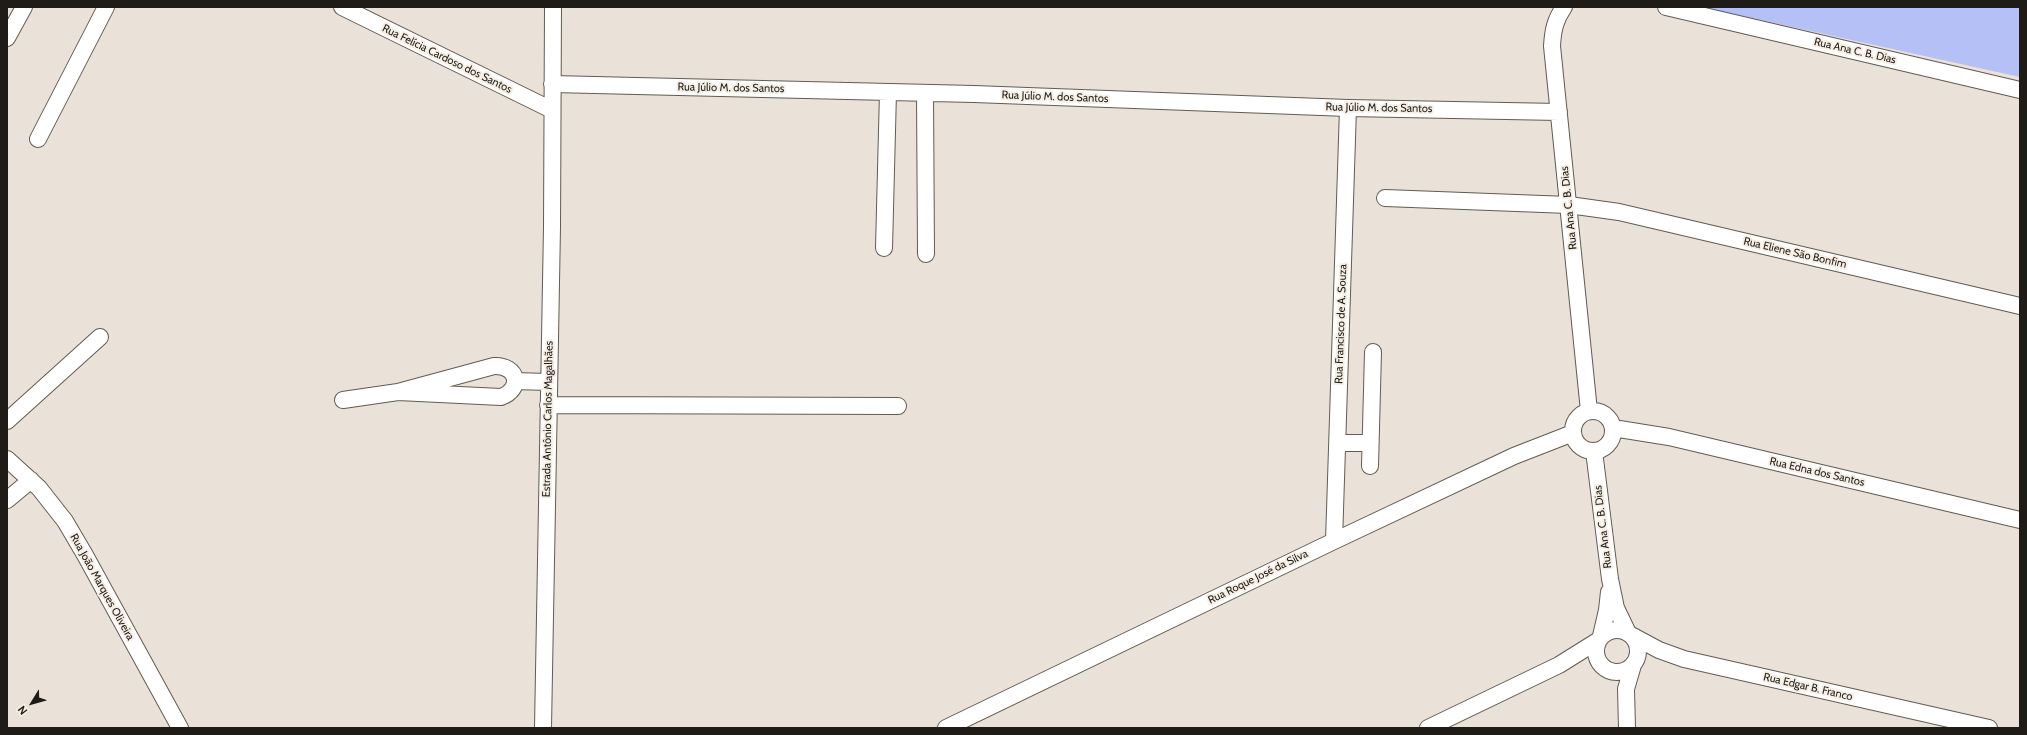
<!DOCTYPE html>
<meta charset="utf-8">
<style>
body{margin:0}
#map{position:relative;width:2027px;height:735px;overflow:hidden;background:#eae2d8;font-family:Cabin,sans-serif}
canvas{display:block}
.frame{position:absolute;inset:0;border:8px solid #1f1c18;pointer-events:none}
.north{position:absolute;left:12px;top:683px;width:40px;height:40px;-webkit-text-stroke:3px #f7efe5;paint-order:stroke;rotate:233deg;font-size:11px;font-weight:700;line-height:16px;text-align:center;color:#1f1c18}
.north::after{content:'';display:block;margin:auto;width:14px;height:18px;background:#1f1c18;clip-path:polygon(50% 0,100% 100%,50% 72%,0 100%)}
</style>
<div id="map">
<canvas width="2027" height="735"></canvas>
<div class="frame"></div>
<div class="north">N</div>
</div>
<script>
const context = document.querySelector('canvas').getContext('2d');
context.lineJoin = 'round';
function fillPath(path, color) {
  context.fillStyle = color;
  context.fill(path, 'evenodd');
}
function strokePath(path, color, width, dash) {
  context.strokeStyle = color;
  context.lineWidth = width;
  context.lineCap = dash ? 'butt' : 'round';
  context.setLineDash(dash || []);
  context.stroke(path);
}
function drawText(font, color, halo, rows, align = 'center') {
  context.font = font + ' Cabin,sans-serif';
  context.lineWidth = 4;
  context.setLineDash([]);
  context.textBaseline = 'middle';
  context.strokeStyle = halo;
  context.fillStyle = color;
  for (const [text, x, y, turn = 0] of rows) {
    context.save();
    context.translate(x, y);
    context.rotate((+turn || 0) * Math.PI / 180);
    context.textAlign = isNaN(turn) ? turn : align;
    if (halo) context.strokeText(text, 0, 0);
    context.fillText(text, 0, 0);
    context.restore();
  }
}
fillPath(new Path2D(`
 M1701,7H2020V77Z`), '#b4c0f6');
const minor = new Path2D(`
 M342,7L552,110
 M1564,7C1555,20 1553,30 1552,46L1589,411
 M1666,7L2020,90
 M7,38L24,7
 M552,84L974,94L1348,108L1559,112
 M925,93L926,254
 M38,139L106,7
 M1385,198L1569,205L1619,212L2020,306
 M884,248L888,92
 M515,381L548,382
 M343,400L398,392L494,366C518,365 523,389 501,397L398,392
 M548,405L898,406
 M1573 431a20 20 0 1 1 40 0a20 20 0 1 1-40 0Z
 M7,421L100,337
 M1613,428L1669,437L2020,520
 M1338,443H1370
 M1594,451L1610,579L1616,608L1628,633
 M7,459L39,488L65,521L85,555L180,728
 M1370,466L1373,352
 M7,500L31,480
 M1334,541L1348,108
 M1596 651a21 21 0 1 1 42 0a21 21 0 1 1-42 0Z
 M1631,635L1659,650L1684,659L1989,728
 M1601,636L1607,610L1609,592
 M543,728L552,227L553,7
 M946,728L1334,541L1514,456L1573,433
 M1428,728L1559,665L1599,640
 M1627,728L1626,689L1633,665`);
strokePath(minor, '#625b52', 18);
strokePath(minor, '#fff', 16);
drawText('11px', '#1f1c18', '#f7efe5', [
 ["Rua Ana C. B. Dias",1855,51,13],
 ["Rua Felícia Cardoso dos Santos",447,59,26],
 ["Rua Júlio M. dos Santos",731,88,1],
 ["Rua Júlio M. dos Santos",1055,97,2],
 ["Rua Júlio M. dos Santos",1379,108,1],
 ["Rua Ana C. B. Dias",1569,208,-96],
 ["Rua Eliene São Bonfim",1795,253,13],
 ["Rua Francisco de A. Souza",1341,324,-88],
 ["Estrada Antônio Carlos Magalhães",548,419,-89],
 ["Rua Edna dos Santos",1817,472,13],
 ["Rua Ana C. B. Dias",1603,527,-97],
 ["Rua Roque José da Silva",1258,577,-26],
 ["Rua João Marques Oliveira",102,587,61],
 ["Rua Edgar B. Franco",1808,687,13]
]);
</script>
